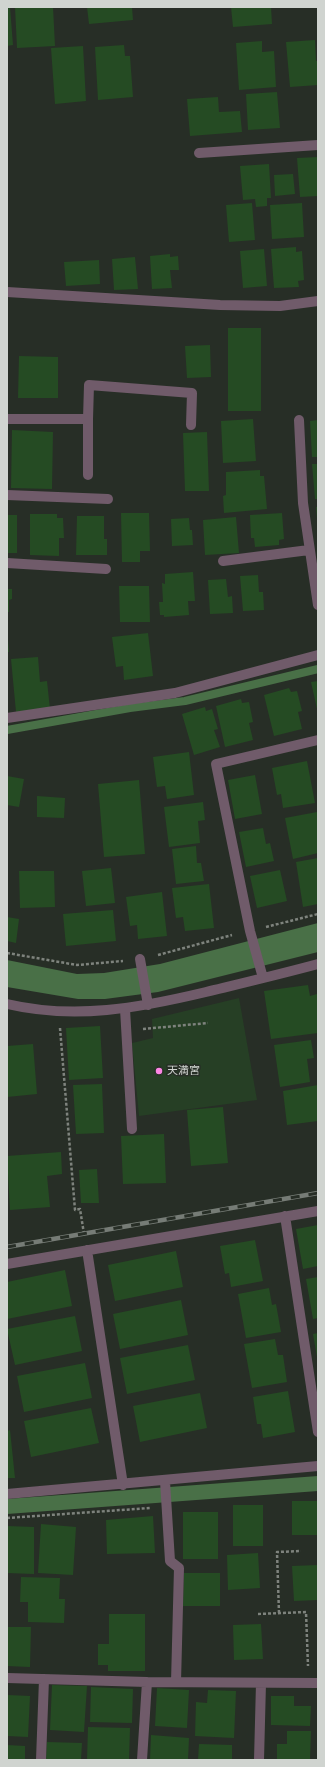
<!DOCTYPE html>
<meta charset="utf-8">
<style>
body{margin:0}
#map{position:relative;width:325px;height:1767px;overflow:hidden;background:#272e26;font-family:Montserrat,sans-serif}
canvas{display:block}
.frame{position:absolute;inset:0;border:8px solid #d0d4d0;pointer-events:none}
</style>
<div id="map">
<canvas width="325" height="1767"></canvas>
<div class="frame"></div>
</div>
<script>
const context = document.querySelector('canvas').getContext('2d');
context.lineJoin = 'round';
function fillPath(path, color) {
  context.fillStyle = color;
  context.fill(path, 'evenodd');
}
function strokePath(path, color, width, dash) {
  context.strokeStyle = color;
  context.lineWidth = width;
  context.lineCap = dash ? 'butt' : 'round';
  context.setLineDash(dash || []);
  context.stroke(path);
}
function drawText(font, color, halo, rows, align = 'center') {
  context.font = font + ' Montserrat,"Noto Sans JP",sans-serif';
  context.lineWidth = 3;
  context.setLineDash([]);
  context.textBaseline = 'middle';
  context.strokeStyle = halo;
  context.fillStyle = color;
  for (const [text, x, y, turn = 0] of rows) {
    context.save();
    context.translate(x, y);
    context.rotate((+turn || 0) * Math.PI / 180);
    context.textAlign = isNaN(turn) ? turn : align;
    if (halo) context.strokeText(text, 0, 0);
    context.fillText(text, 0, 0);
    context.restore();
  }
}
fillPath(new Path2D(`
 M239,998L257,1100L139,1116L132,1043L153,1038L152,1019Z`), '#263f25');
fillPath(new Path2D(`
 M318,923V952L158,992L105,999H78L7,987V960L77,974L104,973L160,964Z
 M318,1476V1491L7,1514V1499Z`), '#497047');
strokePath(new Path2D(`
 M7,730L130,708L185,701L318,669`), '#497047', 8);
fillPath(new Path2D(`
 M7,7H10L13,45L7,46Z
 M15,7H53L55,46L17,48Z
 M87,7H132L133,20L89,24Z
 M231,7H271L272,24L233,27Z
 M315,40L316,61H318V85L290,87L286,42Z
 M262,41V52L274,51L276,87L239,90L236,43Z
 M124,45L125,56H130L133,97L98,100L95,47Z
 M83,46L86,101L55,104L51,48Z
 M277,92L280,128L248,130L246,94Z
 M218,97L219,112L240,111L242,132L190,136L187,99Z
 M318,157V196L300,197L297,158Z
 M269,164L271,198H267V206L256,207L255,199L243,200L240,166Z
 M293,174L295,194L275,196L274,175Z
 M252,203L255,240L229,242L226,205Z
 M302,203L304,237L272,239L270,205Z
 M296,247V252L302,251L304,280L298,281L299,287L274,288L271,249Z
 M264,249L267,286L243,288L240,251Z
 M170,254V257L178,256L179,270H170L172,288L152,289L150,256Z
 M135,257L138,289L114,290L112,259Z
 M99,260L100,284L66,286L64,262Z
 M228,328H261V411H228Z
 M210,345L211,377L187,378L185,346Z
 M19,356L58,357V398H18Z
 M253,419L256,461L223,463L221,421Z
 M318,420V457H312L310,421Z
 M12,430L53,432L52,489L11,488Z
 M207,432L209,491H185L183,433Z
 M312,464H318V499H315Z
 M260,470V476H264L267,509L224,513L223,496L226,495V472Z
 M316,507H318V519H317Z
 M121,513H149L150,551H140V562H122Z
 M282,513L284,539L279,540V545L255,547L254,538H251L250,515Z
 M30,514H57V518H63L64,538H59V556L30,555Z
 M7,515H17V553H7Z
 M77,516H104V539H107V555H76Z
 M236,517L239,553L205,555L203,520Z
 M189,518L190,530H192L193,545L172,546L171,519Z
 M193,572L195,601H188L189,615L164,617V615H160L159,602H163L162,583L165,584V574Z
 M258,575L259,592H263L264,610L243,611L240,576Z
 M226,579L228,597L232,596L233,613L210,614L208,580Z
 M119,586H149L150,622H120Z
 M7,589H12V599L9,600V612H7Z
 M148,633L153,676L124,680L123,666L116,667L112,637Z
 M7,640H8L9,652H7Z
 M38,657L40,682L47,681L50,709L16,712L11,659Z
 M318,681V709H317L311,682Z
 M289,688L291,692L297,691L302,711L298,712L302,729L274,736L264,695Z
 M241,699L242,703L249,702L253,722L249,723L253,740L225,747L216,706Z
 M205,707L206,711L212,709L218,729L214,730L220,747L194,755L182,714Z
 M189,752L194,795L167,799L165,786L157,787L153,757Z
 M307,761L315,803L283,808L281,794L277,795L272,768Z
 M255,775L262,814L235,819L228,780Z
 M7,776L24,779L19,807L7,805Z
 M139,780L145,854L104,857L98,784Z
 M37,796L65,798L64,818L37,817Z
 M203,802L205,820L198,821L200,843L169,847L164,807Z
 M317,812L318,853L293,859L285,818Z
 M263,828L266,844L270,843L274,861L246,867L239,832Z
 M196,846L197,863H201L204,881L176,884L172,849Z
 M318,858V904L303,907L296,862Z
 M111,868L115,903L86,906L82,871Z
 M280,870L287,901L257,908L250,876Z
 M19,871H54L55,907L20,908Z
 M209,884L214,928L185,931L183,917L176,918L172,888Z
 M162,892L167,936L138,939L137,925L130,926L126,897Z
 M113,910L116,941L66,946L63,914Z
 M7,917L19,919L16,943L7,941Z
 M308,985L310,996L317,994L318,1033L271,1039L264,991Z
 M100,1026L103,1078L69,1080L66,1028Z
 M311,1040L314,1058L307,1059L310,1082L280,1087L274,1045Z
 M33,1044L37,1094L7,1097V1046Z
 M102,1084L104,1133L76,1134L73,1085Z
 M318,1085V1121L287,1125L283,1091Z
 M223,1107L228,1163L191,1166L187,1110Z
 M164,1134L166,1183L123,1184L121,1136Z
 M61,1152L62,1174L47,1176L50,1207L10,1210L7,1156Z
 M97,1169L99,1203H81L79,1170Z
 M318,1225V1266L303,1269L296,1229Z
 M255,1240L263,1281L231,1287L229,1273L225,1274L220,1246Z
 M176,1251L183,1287L115,1301L108,1265Z
 M65,1270L72,1306L7,1319V1282Z
 M318,1277V1318L313,1319L306,1279Z
 M269,1288L272,1305L276,1304L281,1332L246,1338L238,1294Z
 M181,1300L188,1335L120,1349L113,1314Z
 M75,1316L82,1351L15,1365L7,1329Z
 M318,1333V1357H317L313,1334Z
 M275,1339L278,1355H283L287,1382L252,1388L244,1344Z
 M188,1345L195,1380L127,1394L120,1358Z
 M85,1363L92,1398L24,1412L17,1376Z
 M288,1391L295,1432L263,1438L261,1424H257L253,1397Z
 M200,1393L207,1428L140,1442L133,1406Z
 M91,1408L99,1443L31,1457L24,1421Z
 M10,1430L15,1478H7V1431Z
 M292,1501H318V1535H292Z
 M233,1505H263V1546H233Z
 M183,1512H218V1559H183Z
 M153,1516L155,1553L107,1554L106,1520Z
 M41,1524L76,1527L73,1575L38,1573Z
 M7,1526L34,1527V1574L7,1573Z
 M258,1553L260,1588L228,1590L227,1555Z
 M318,1565V1600L294,1601L292,1566Z
 M184,1573H220V1606H183Z
 M21,1577L60,1578L59,1599H65L64,1623L28,1622V1602H20Z
 M109,1614H145V1671H108V1665H98V1644H109Z
 M261,1624L263,1659L234,1660L233,1625Z
 M7,1627H31L30,1667L7,1666Z
 M52,1685L87,1686L84,1732L50,1730Z
 M91,1687L133,1689L132,1723L90,1722Z
 M157,1688L189,1690L187,1728L155,1726Z
 M208,1690L236,1691L234,1738L195,1736L196,1702L207,1703Z
 M7,1695L30,1696L28,1737L7,1736Z
 M271,1696H294V1706H311L310,1726L271,1725Z
 M88,1727L130,1728L129,1760H87Z
 M287,1731H311L310,1760H277V1744H287Z
 M151,1735L189,1738L188,1760H150Z
 M47,1742L82,1743L81,1760H46Z
 M199,1744L232,1745V1760H198Z
 M7,1745L25,1746V1760H7Z`), '#254b23');
strokePath(new Path2D(`
 M266,927L318,914
 M7,953L77,965L123,961
 M158,955L232,935
 M60,1028L75,1210L80,1209L84,1234
 M143,1029L208,1023
 M7,1518L150,1508
 M279,1613L277,1552L301,1551
 M258,1614L306,1612L308,1666`), '#7e837d', 2.5, [3, 2]);
strokePath(new Path2D(`
 M7,419H88V475
 M88,419L89,385L192,393L191,425
 M125,1009L132,1129`), '#705b6a', 10);
strokePath(new Path2D(`
 M199,153L318,145
 M7,292L220,305L280,306L318,301
 M299,420L303,503L318,605
 M7,495L108,499
 M223,561L309,550
 M7,563L106,569
 M7,718L175,693L318,655
 M140,959L148,1005
 M263,978L250,931L216,764L318,740
 M7,1004C75,1020 139,1008 206,992C243,983 281,974 318,964
 M285,1216L318,1432
 M87,1250L123,1485
 M7,1264L318,1211
 M165,1481L170,1561L179,1568L176,1682
 M7,1494L318,1466
 M7,1678L147,1682L318,1683
 M41,1760L44,1679
 M142,1760L147,1682
 M259,1760L261,1683`), '#705b6a', 10);
const rail = new Path2D(`
 M7,1247L318,1193`);
strokePath(rail, '#767c76', 4.5);
strokePath(rail, '#272e26', 3, [9]);
for (const [x, y, r, color] of [
 [159,1071,4,"#fc86e3"]
]) {
  const dot = new Path2D();
  dot.arc(x, y, r, 0, 2 * Math.PI);
  context.fillStyle = color;
  context.fill(dot);
  strokePath(dot, '#272e26', 1.5);
}
drawText('11px', '#d0d4d0', '#272e26', [
 ["天満宮",167,1071]
], 'left');
</script>
